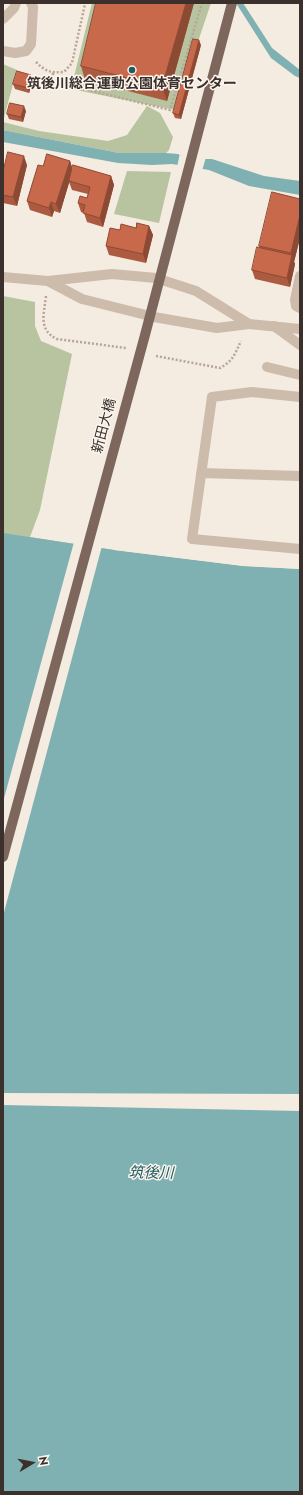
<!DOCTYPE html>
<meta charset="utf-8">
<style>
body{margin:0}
#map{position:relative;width:303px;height:1495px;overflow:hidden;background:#f4ebe1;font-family:Jost,sans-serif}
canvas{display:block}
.frame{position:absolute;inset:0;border:4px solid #3b302b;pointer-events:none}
.north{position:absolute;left:12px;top:1443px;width:40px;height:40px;-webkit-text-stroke:3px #fbf5ee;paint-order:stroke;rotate:80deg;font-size:11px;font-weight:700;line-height:16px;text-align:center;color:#3b302b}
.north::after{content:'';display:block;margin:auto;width:14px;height:18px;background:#3b302b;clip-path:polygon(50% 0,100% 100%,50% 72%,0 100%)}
</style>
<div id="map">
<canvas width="303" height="1495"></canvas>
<div class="frame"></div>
<div class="north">N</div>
</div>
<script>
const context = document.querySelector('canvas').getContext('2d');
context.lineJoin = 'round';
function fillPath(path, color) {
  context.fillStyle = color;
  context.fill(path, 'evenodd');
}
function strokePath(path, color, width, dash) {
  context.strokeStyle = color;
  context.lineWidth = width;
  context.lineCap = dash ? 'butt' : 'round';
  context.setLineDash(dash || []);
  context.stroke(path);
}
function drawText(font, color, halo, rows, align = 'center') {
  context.font = font + ' Jost,"Noto Sans JP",sans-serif';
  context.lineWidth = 3;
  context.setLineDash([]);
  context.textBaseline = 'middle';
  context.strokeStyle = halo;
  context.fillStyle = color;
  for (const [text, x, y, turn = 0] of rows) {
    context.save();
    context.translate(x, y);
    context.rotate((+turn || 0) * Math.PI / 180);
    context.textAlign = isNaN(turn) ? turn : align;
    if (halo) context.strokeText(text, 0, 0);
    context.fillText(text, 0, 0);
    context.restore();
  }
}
fillPath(new Path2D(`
 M92,3H211L175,110L71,89Z
 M3,64L17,70L3,121Z
 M147,106L160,113L173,137L169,150L166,153H119L3,130V122L39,131L108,141L127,135Z
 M127,171L171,172L159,223L114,214Z
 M3,296L35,302V326L41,341L72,354L40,510L30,537L114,550L243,566L300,569L3,558Z`), '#b8c4a0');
fillPath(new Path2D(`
 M236,3H243L272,48L300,70V78L295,76L271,58Z
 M3,130L119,153H166L178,154L187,159H212L264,176L300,181V195L249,186L209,170L172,164L152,165L118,163L3,142Z
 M3,533L114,550L243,566L300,569V1492H3Z`), '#7fb0b2');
fillPath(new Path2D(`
 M180,153L187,157H206L202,171L177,167Z
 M74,542L102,546L3,916V802Z
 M114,548L243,564L300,567V569L243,566L114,550Z
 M3,1093L300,1094V1111L3,1105Z`), '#f4ebe1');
strokePath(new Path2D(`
 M36,62C46,72 51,73 64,72L72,63L85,4
 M53,73L52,81L170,110L202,3
 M46,296C44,314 38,330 57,339L126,348
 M156,356L220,368C233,361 235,354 241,341`), '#b9a596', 2.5, [2, 2]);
strokePath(new Path2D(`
 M3,51L15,53L26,51L31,44L33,7L31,3
 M48,281L82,299L154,317L217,328L249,324
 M274,326L300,345
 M267,367L300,375
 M300,397L252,392L212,397L192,539L300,549
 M201,473L300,476`), '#cdbbac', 10);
strokePath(new Path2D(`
 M3,19L14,8L16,3
 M300,276L295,300L296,306L300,308
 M3,277L48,281L112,274L156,278L196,291L249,324L300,329`), '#cdbbac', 10);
strokePath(new Path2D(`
 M3,857L145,335L232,3`), '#7d675c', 10);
fillPath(new Path2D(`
 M194,3L167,101L85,80L81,66Z
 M201,45L181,119L175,118L173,113Z
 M33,80L29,93L15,89L13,84Z
 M26,111L23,122L9,119L7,114Z
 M70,161L72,169L111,176L114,185L103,227L87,222L84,213L81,212L78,203L87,198L88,194L72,190L69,182L60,213L54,211L52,217L30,210L27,201L43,166Z
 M27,165L17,206L3,203V172Z
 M300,199V238L294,262L295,264L290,287L255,279L252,270L260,248L259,246Z
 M149,226L153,235L146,263L109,255L106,246L120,230Z`), '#ac5a40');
fillPath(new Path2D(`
 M186,3H194L167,101L162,87Z
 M199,40L201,45L181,119L179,115Z
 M31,75L33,80L29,93L28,88Z
 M24,106L26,111L23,122L21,117Z
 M24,156L27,165L17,206L13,197Z
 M70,161L73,170L60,213L56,204Z
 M111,176L114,185L103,227L100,218Z
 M51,202L54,211L52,217L49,208Z
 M300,215V238L294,262L291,253Z
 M149,226L153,235L146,263L143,254Z
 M292,255L295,264L290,287L287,278Z`), '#8c4a34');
const building = new Path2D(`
 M96,3H186L162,87L81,66Z
 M193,39L199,40L179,115L173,113Z
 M17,71L31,75L28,88L13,84Z
 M10,103L24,106L21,117L7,114Z
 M8,152L24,156L13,197L3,195V172Z
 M47,154L70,161L56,204L51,202L49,208L27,201L38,165L43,166Z
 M73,165L111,176L100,218L83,213L85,205L78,203L80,196L87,198L90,187L69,181Z
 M272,192L300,199V215L291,253L259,246Z
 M137,223L149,226L143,254L106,246L110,228L120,230L121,224L136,228Z
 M257,247L292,255L287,278L252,270Z`);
fillPath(building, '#c8694b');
strokePath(building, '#8c4a34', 1);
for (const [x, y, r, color] of [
 [132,70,4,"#1f5a5e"]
]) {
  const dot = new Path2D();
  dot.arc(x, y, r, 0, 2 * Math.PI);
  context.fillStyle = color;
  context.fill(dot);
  strokePath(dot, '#fbf5ee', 1.5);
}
drawText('bold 14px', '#3b302b', '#fbf5ee', [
 ["筑後川総合運動公園体育センター",132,85]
]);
drawText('14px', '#3b302b', '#fbf5ee', [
 ["新田大橋",105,426,-75]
]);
drawText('italic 15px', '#1f5a5e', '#fbf5ee', [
 ["筑後川",151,1174,1]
]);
</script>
